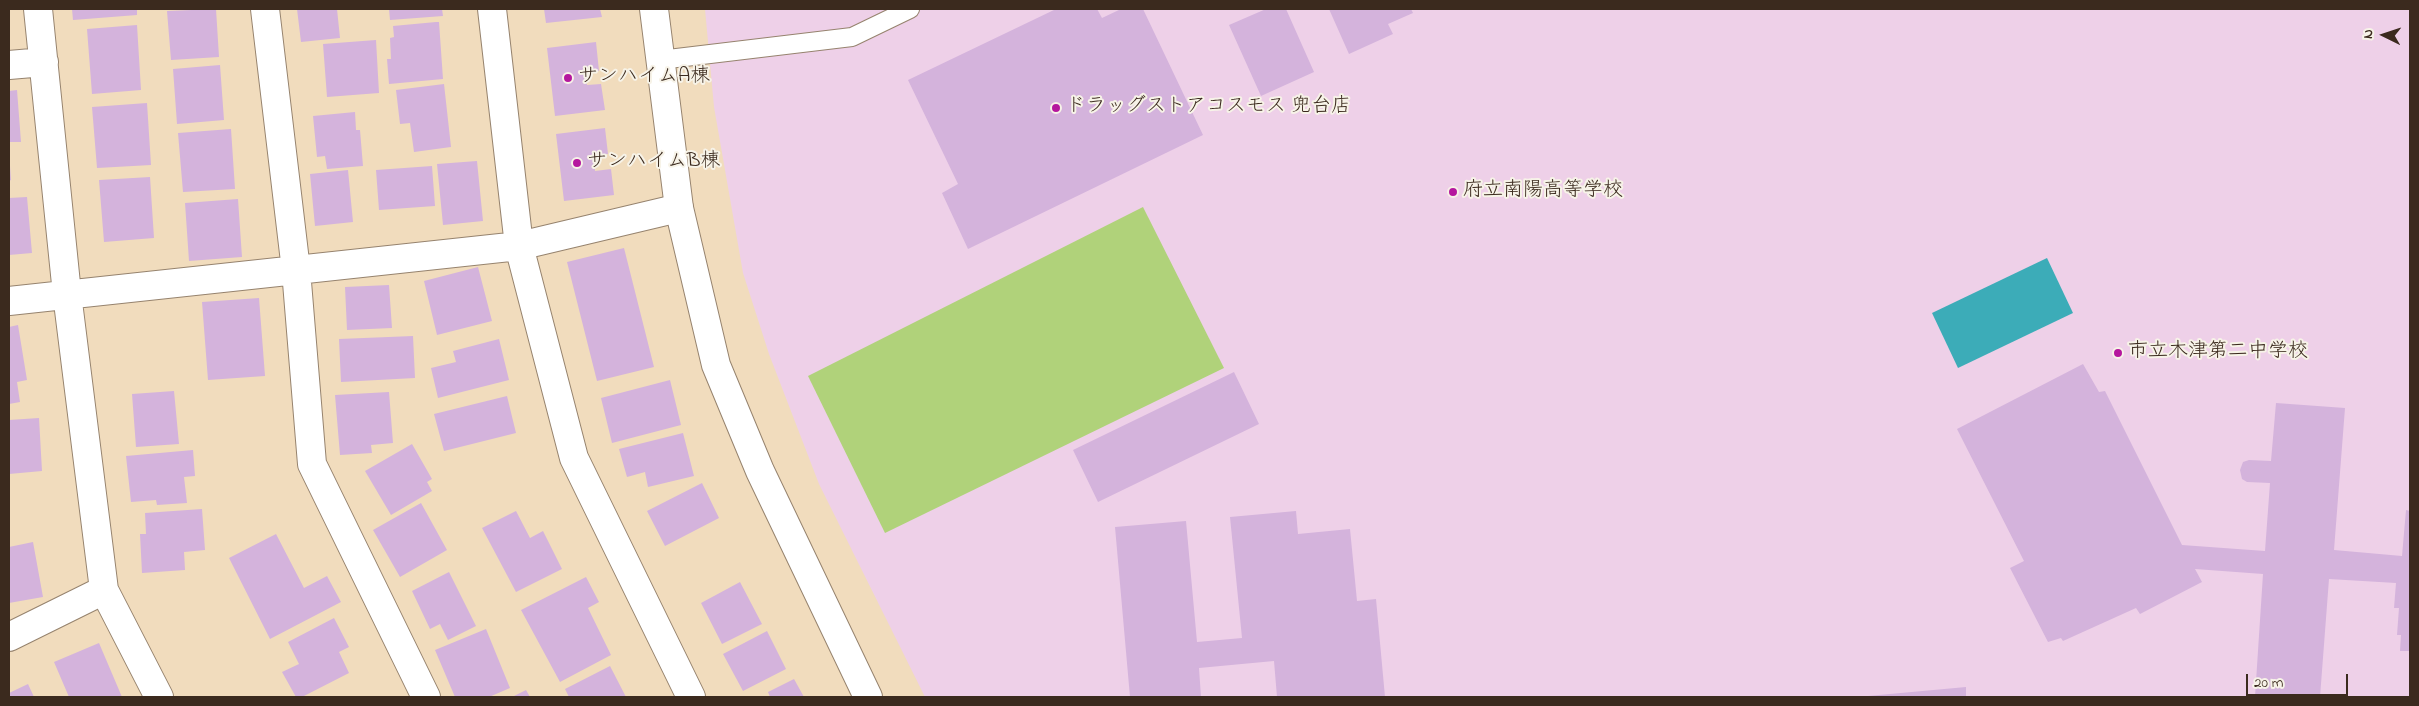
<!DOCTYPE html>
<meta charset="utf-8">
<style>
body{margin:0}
#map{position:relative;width:2419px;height:706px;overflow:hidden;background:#f1dcbd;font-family:"Indie Flower",sans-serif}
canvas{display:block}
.frame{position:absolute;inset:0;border:10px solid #3b2a1e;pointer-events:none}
.north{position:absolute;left:2359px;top:10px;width:50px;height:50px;-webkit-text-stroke:4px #f7f3e8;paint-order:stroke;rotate:274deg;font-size:14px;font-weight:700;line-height:20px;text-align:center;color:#3b2a1e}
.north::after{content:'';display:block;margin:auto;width:18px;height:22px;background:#3b2a1e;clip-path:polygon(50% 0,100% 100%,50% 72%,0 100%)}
.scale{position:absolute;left:2246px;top:674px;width:102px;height:22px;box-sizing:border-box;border:2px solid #3b2a1e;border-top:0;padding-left:6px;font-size:15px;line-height:18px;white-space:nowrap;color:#3b2a1e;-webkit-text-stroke:4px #f7f3e8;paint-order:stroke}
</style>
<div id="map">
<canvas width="2419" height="706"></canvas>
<div class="frame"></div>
<div class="north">N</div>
<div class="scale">20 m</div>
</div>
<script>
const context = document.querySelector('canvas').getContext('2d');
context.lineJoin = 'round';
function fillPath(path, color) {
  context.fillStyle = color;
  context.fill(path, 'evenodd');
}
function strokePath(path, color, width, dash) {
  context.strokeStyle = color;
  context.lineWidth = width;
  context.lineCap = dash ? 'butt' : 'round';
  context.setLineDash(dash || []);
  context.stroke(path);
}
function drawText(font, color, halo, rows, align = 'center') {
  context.font = font + ' "Indie Flower","Klee One",sans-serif';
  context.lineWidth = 4;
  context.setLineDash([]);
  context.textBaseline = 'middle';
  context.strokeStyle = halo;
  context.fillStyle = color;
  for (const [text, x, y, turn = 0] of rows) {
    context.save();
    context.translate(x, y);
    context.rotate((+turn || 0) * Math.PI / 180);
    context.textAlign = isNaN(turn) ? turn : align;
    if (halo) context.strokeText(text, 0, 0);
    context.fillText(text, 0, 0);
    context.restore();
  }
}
fillPath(new Path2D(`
 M705,9H2410V697H925L819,484L769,354L743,273L714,107Z`), '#eed0e8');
fillPath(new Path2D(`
 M1143,207L1224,368L885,533L808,376Z`), '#b0d27a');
fillPath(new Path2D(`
 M2047,258L2073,313L1958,368L1932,313Z`), '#3cacb8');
fillPath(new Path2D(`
 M72,9H137V15L73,20Z
 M216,9L219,57L171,60L167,11Z
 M297,9H337L340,38L301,42Z
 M389,9H442L443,16L390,20Z
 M544,9H600L602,17L546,23Z
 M1056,9H1097L1102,18L1121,9H1143L1203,135L968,249L942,193L958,184L908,80Z
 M1266,9H1286L1314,72L1261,96L1229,25Z
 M1329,9H1411L1413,13L1388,24L1393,34L1349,54Z
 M436,22H439L443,79L389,84L387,59H391L390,38L394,37L393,26Z
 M137,25L141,90L92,94L87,29Z
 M376,40L379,93L327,97L323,44Z
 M596,42L599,71L586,72L587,85L601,84L605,110L555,116L547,48Z
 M220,65L224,120L177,124L173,69Z
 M444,84L451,147L414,152L410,123L400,124L396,90Z
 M17,90L21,142H9V91Z
 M147,103L151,165L97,168L92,107Z
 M355,112L356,130H360L363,166L327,169L325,156L317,157L313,116Z
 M605,128L608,154L594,156L595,171L611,169L614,195L564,201L556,134Z
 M231,129L235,189L183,192L178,133Z
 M477,161L483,221L443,225L437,164Z
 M9,166H10L11,180L9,181Z
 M432,166L435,206L379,210L376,170Z
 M348,170L353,222L315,226L310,174Z
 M150,177L154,238L104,242L99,180Z
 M27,197L32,253L9,255V198Z
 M238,199L242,257L189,261L185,203Z
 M624,248L654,367L597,381L567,262Z
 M478,267L492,321L437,335L424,281Z
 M389,285L392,328L347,330L345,287Z
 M259,298L265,376L208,380L202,302Z
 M18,325L27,380L17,382L20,402L9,404V327Z
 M413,336L415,378L341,382L339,339Z
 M499,339L509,380L438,398L431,368L456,362L453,351Z
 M2083,364L2099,392L2105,391L2182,545L2265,551L2270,483L2247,482L2242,479L2240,470L2243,462L2249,460L2271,461L2276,403L2345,408L2334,550L2402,556L2406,510L2410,511V651H2400L2401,635H2397L2399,608H2394L2396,583L2329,579L2320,697H2255L2263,574L2195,569L2202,582L2140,614L2136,608L2063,641L2061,638L2048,642L2010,568L2024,561L1957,429Z
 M1234,372L1259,424L1098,502L1073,450Z
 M670,380L681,425L612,443L601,398Z
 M174,391L179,444L136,447L132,394Z
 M389,392L393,443L371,445L372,453L340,455L335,395Z
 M507,396L516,433L444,451L434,414Z
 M39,418L42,471L9,474V420Z
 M683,433L694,476L648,487L645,472L627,477L619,449Z
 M412,444L432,479L427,482L432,491L391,515L365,471Z
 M193,450L195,476L184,477L187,503L157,505L156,500L131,502L126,456Z
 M702,483L719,518L665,546L647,511Z
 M421,503L447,550L400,577L373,530Z
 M202,509L205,550L184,552L185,570L142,573L140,534H146L145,513Z
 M516,511L530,538L543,531L562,569L516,592L482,528Z
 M1296,511L1298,534L1350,529L1357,601L1376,599L1385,697H1277L1274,661L1199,668L1201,697H1130L1115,527L1186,521L1197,642L1242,638L1230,517Z
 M276,534L304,588L327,576L341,602L270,639L229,558Z
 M33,542L43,597L9,603V547Z
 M449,572L476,626L448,640L440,624L430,629L412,591Z
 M586,577L599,602L588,608L611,655L560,682L521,610Z
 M740,582L762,624L722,644L701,603Z
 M334,618L349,647L339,652L349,673L302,697H296L282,672L299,664L288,642Z
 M486,629L510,688L489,697H455L435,650Z
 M767,631L786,669L743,691L723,654Z
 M99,643L122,697H69L54,662Z
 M610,666L626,697H569L565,689Z
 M794,679L804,697H770L768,692Z
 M28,684L34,697H9V693Z
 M1966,687V697H1868V696Z
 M526,690L530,697H512Z`), '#d4b3dc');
const service = new Path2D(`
 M660,60L852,37L910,9`);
const minor = new Path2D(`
 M38,9L67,294L104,590L159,697
 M265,9L296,270L312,464L426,697
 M492,9L519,246L574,458L691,697
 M9,65L44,62
 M9,301L519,246L679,208
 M9,637L104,590`);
const tertiary = new Path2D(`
 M654,9L679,208L716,365L760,471L868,697`);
strokePath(service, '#96836e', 20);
strokePath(minor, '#96836e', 30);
strokePath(tertiary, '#96836e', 30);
strokePath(service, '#fff', 18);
strokePath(minor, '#fff', 28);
strokePath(tertiary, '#fff', 28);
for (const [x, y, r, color] of [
 [568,78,5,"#b5179e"],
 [1056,108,5,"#b5179e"],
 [577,163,5,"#b5179e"],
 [1453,192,5,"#b5179e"],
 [2118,353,5,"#b5179e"]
]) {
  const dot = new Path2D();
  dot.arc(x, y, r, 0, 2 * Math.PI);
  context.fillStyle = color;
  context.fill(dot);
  strokePath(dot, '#f7f3e8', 2);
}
drawText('20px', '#3b2a1e', '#f7f3e8', [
 ["サンハイムA棟",578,78],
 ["ドラッグストアコスモス 兜台店",1066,108],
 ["サンハイムB棟",587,163],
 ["府立南陽高等学校",1463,192],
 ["市立木津第二中学校",2128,353]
], 'left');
</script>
